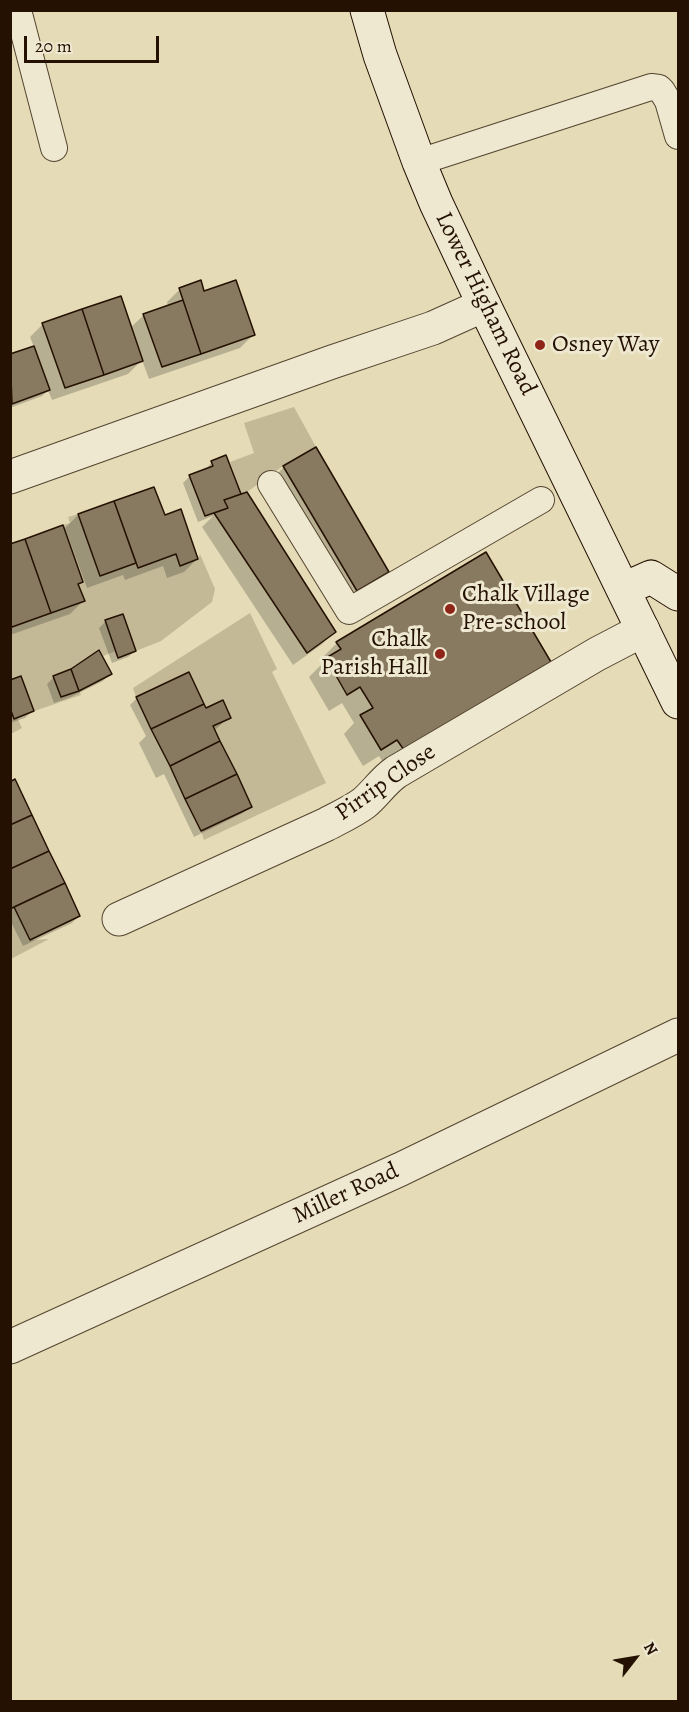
<!DOCTYPE html>
<style>
body{margin:0}
#map{position:relative;width:689px;height:1712px;overflow:hidden;background:#e5dbb6;font-family:Alegreya,serif}
canvas{display:block}
.frame{position:absolute;inset:0;border:12px solid #241102;pointer-events:none}
.north{position:absolute;left:605px;top:1628px;width:60px;height:60px;-webkit-text-stroke:4px #eee8d0;paint-order:stroke;rotate:59deg;font-size:16px;font-weight:700;line-height:24px;text-align:center;color:#241102}
.north::after{content:'';display:block;margin:auto;width:21px;height:27px;background:#241102;clip-path:polygon(50% 0,100% 100%,50% 72%,0 100%)}
.scale{position:absolute;left:24px;top:36px;width:135px;height:27px;box-sizing:border-box;border:3px solid #241102;border-top:0;padding-left:8px;font-size:18px;line-height:21px;white-space:nowrap;color:#241102;-webkit-text-stroke:4px #eee8d0;paint-order:stroke}
</style>
<div id="map">
<canvas width="689" height="1712"></canvas>
<div class="frame"></div>
<div class="north">N</div>
<div class="scale">20 m</div>
</div>
<script>
const context = document.querySelector('canvas').getContext('2d');
context.lineJoin = 'round';
function fillPath(path, color) {
  context.fillStyle = color;
  context.fill(path, 'evenodd');
}
function strokePath(path, color, width, dash) {
  context.strokeStyle = color;
  context.lineWidth = width;
  context.lineCap = dash ? 'butt' : 'round';
  context.setLineDash(dash || []);
  context.stroke(path);
}
function drawText(font, color, halo, rows, align = 'center') {
  context.font = font + ' Alegreya,serif';
  context.lineWidth = 6;
  context.setLineDash([]);
  context.textBaseline = 'middle';
  context.strokeStyle = halo;
  context.fillStyle = color;
  for (const [text, x, y, turn = 0] of rows) {
    context.save();
    context.translate(x, y);
    context.rotate((+turn || 0) * Math.PI / 180);
    context.textAlign = isNaN(turn) ? turn : align;
    if (halo) context.strokeText(text, 0, 0);
    context.fillText(text, 0, 0);
    context.restore();
  }
}
fillPath(new Path2D(`
 M294,407L316,447L283,466L247,492L241,494L230,462L254,453L244,423Z
 M78,514L100,576L136,563L138,568L176,554L181,565L198,559L200,554L215,589L212,602L161,641L118,658L116,651L103,656L99,650L71,669L81,695L17,717L22,728L11,734L10,624L12,627L84,601L78,584L83,582L63,525L70,523L68,517Z
 M250,613L277,669L272,672L326,783L204,840L201,831L252,807L213,726L231,718L223,700L206,708L189,672L136,697L133,688Z
 M14,907L30,940L49,939L11,959L10,909Z`), '#c4b997');
fillPath(new Path2D(`
 M180,289L203,293L253,335L240,348L149,379L142,360L128,374L52,400L48,390L42,396L10,408V356L34,347L30,337L43,324L130,328L144,315L168,306L167,302Z
 M212,462L240,493L235,498L334,632L321,645L293,665L202,527L213,516L198,522L183,483L190,476L206,469Z
 M284,467L387,572L374,585L344,603L271,480Z
 M153,489L164,517L197,559L184,572L167,578L163,566L125,580L123,575L87,588L65,528L78,515Z
 M10,545L81,582L77,585L83,601L70,614L10,635Z
 M106,621L135,651L128,657L112,663L99,628Z
 M337,643L550,661L386,767L379,756L363,766L344,734L354,723L342,703L329,711L309,677L322,664L320,660Z
 M110,674L103,681L71,697L54,703L47,684L54,677Z
 M10,681L32,711L25,718L10,723Z
 M137,698L206,710L229,717L214,731L250,806L243,813L194,837L164,774L156,778L139,743L146,736L130,705Z
 M10,783L79,916L72,923L23,946L10,920Z`), '#0003');
const building = new Path2D(`
 M201,280L204,291L236,280L255,335L201,354L179,288Z
 M121,296L143,361L104,375L82,309Z
 M183,300L201,354L162,367L143,314Z
 M82,309L104,375L65,388L42,323Z
 M34,346L50,390L12,404L10,354Z
 M316,447L389,572L357,591L283,466Z
 M226,455L241,494L224,500L228,508L205,516L189,475L213,466L211,461Z
 M154,487L165,515L181,509L198,559L180,566L176,554L138,568L114,501Z
 M247,492L336,632L307,653L214,513L228,508L224,500Z
 M114,501L136,563L100,576L78,514Z
 M63,525L83,582L78,584L85,601L51,613L25,539Z
 M25,539L51,613L12,627L10,624V544Z
 M486,552L551,662L404,750L397,740L381,750L360,715L373,708L360,687L347,695L326,658L341,649L336,642Z
 M123,614L136,651L118,658L105,620Z
 M99,650L112,674L79,691L71,669Z
 M71,669L79,691L61,697L53,676Z
 M189,672L204,704L151,729L136,697Z
 M21,676L34,711L14,719L10,708V680Z
 M223,700L231,718L213,726L220,741L170,766L151,729L204,704L206,708Z
 M220,741L237,774L185,799L170,766Z
 M237,774L252,807L201,831L185,799Z
 M15,779L32,815L10,825V782Z
 M32,815L49,851L10,869V825Z
 M49,851L65,883L10,909V869Z
 M65,883L80,916L30,940L14,907Z`);
fillPath(building, '#887a60');
strokePath(building, '#241102', 1.5);
const lane = new Path2D(`
 M18,10L54,148
 M419,162L651,87L659,88L662,91L668,101L678,136
 M271,484L349,611L541,500`);
const street = new Path2D(`
 M10,477L332,362L433,328L484,305
 M119,919L325,825C338,818 352,812 364,803C375,794 383,781 396,772L597,654L643,630
 M10,1347L401,1169L678,1035`);
const secondary = new Path2D(`
 M367,10L380,55L419,162L436,203L484,305L678,702
 M624,589L651,577L678,594`);
strokePath(lane, '#54442f', 28);
strokePath(street, '#54442f', 35);
strokePath(secondary, '#241102', 35);
strokePath(lane, '#eee8d0', 26);
strokePath(street, '#eee8d0', 33);
strokePath(secondary, '#eee8d0', 33);
for (const [x, y, r, color] of [
 [540,345,6,"#8f2418"],
 [450,609,6,"#8f2418"],
 [440,654,6,"#8f2418"]
]) {
  const dot = new Path2D();
  dot.arc(x, y, r, 0, 2 * Math.PI);
  context.fillStyle = color;
  context.fill(dot);
  strokePath(dot, '#eee8d0', 2);
}
drawText('24px', '#241102', '#eee8d0', [
 ["Lower Higham Road",485,304,64],
 ["Pirrip Close",386,783,-35],
 ["Miller Road",346,1194,-25]
]);
drawText('24px', '#241102', '#eee8d0', [
 ["Osney Way",552,345],
 ["Chalk Village",462,595],
 ["Pre-school",462,623],
 ["Chalk",428,640,"right"],
 ["Parish Hall",428,668,"right"]
], 'left');
</script>
